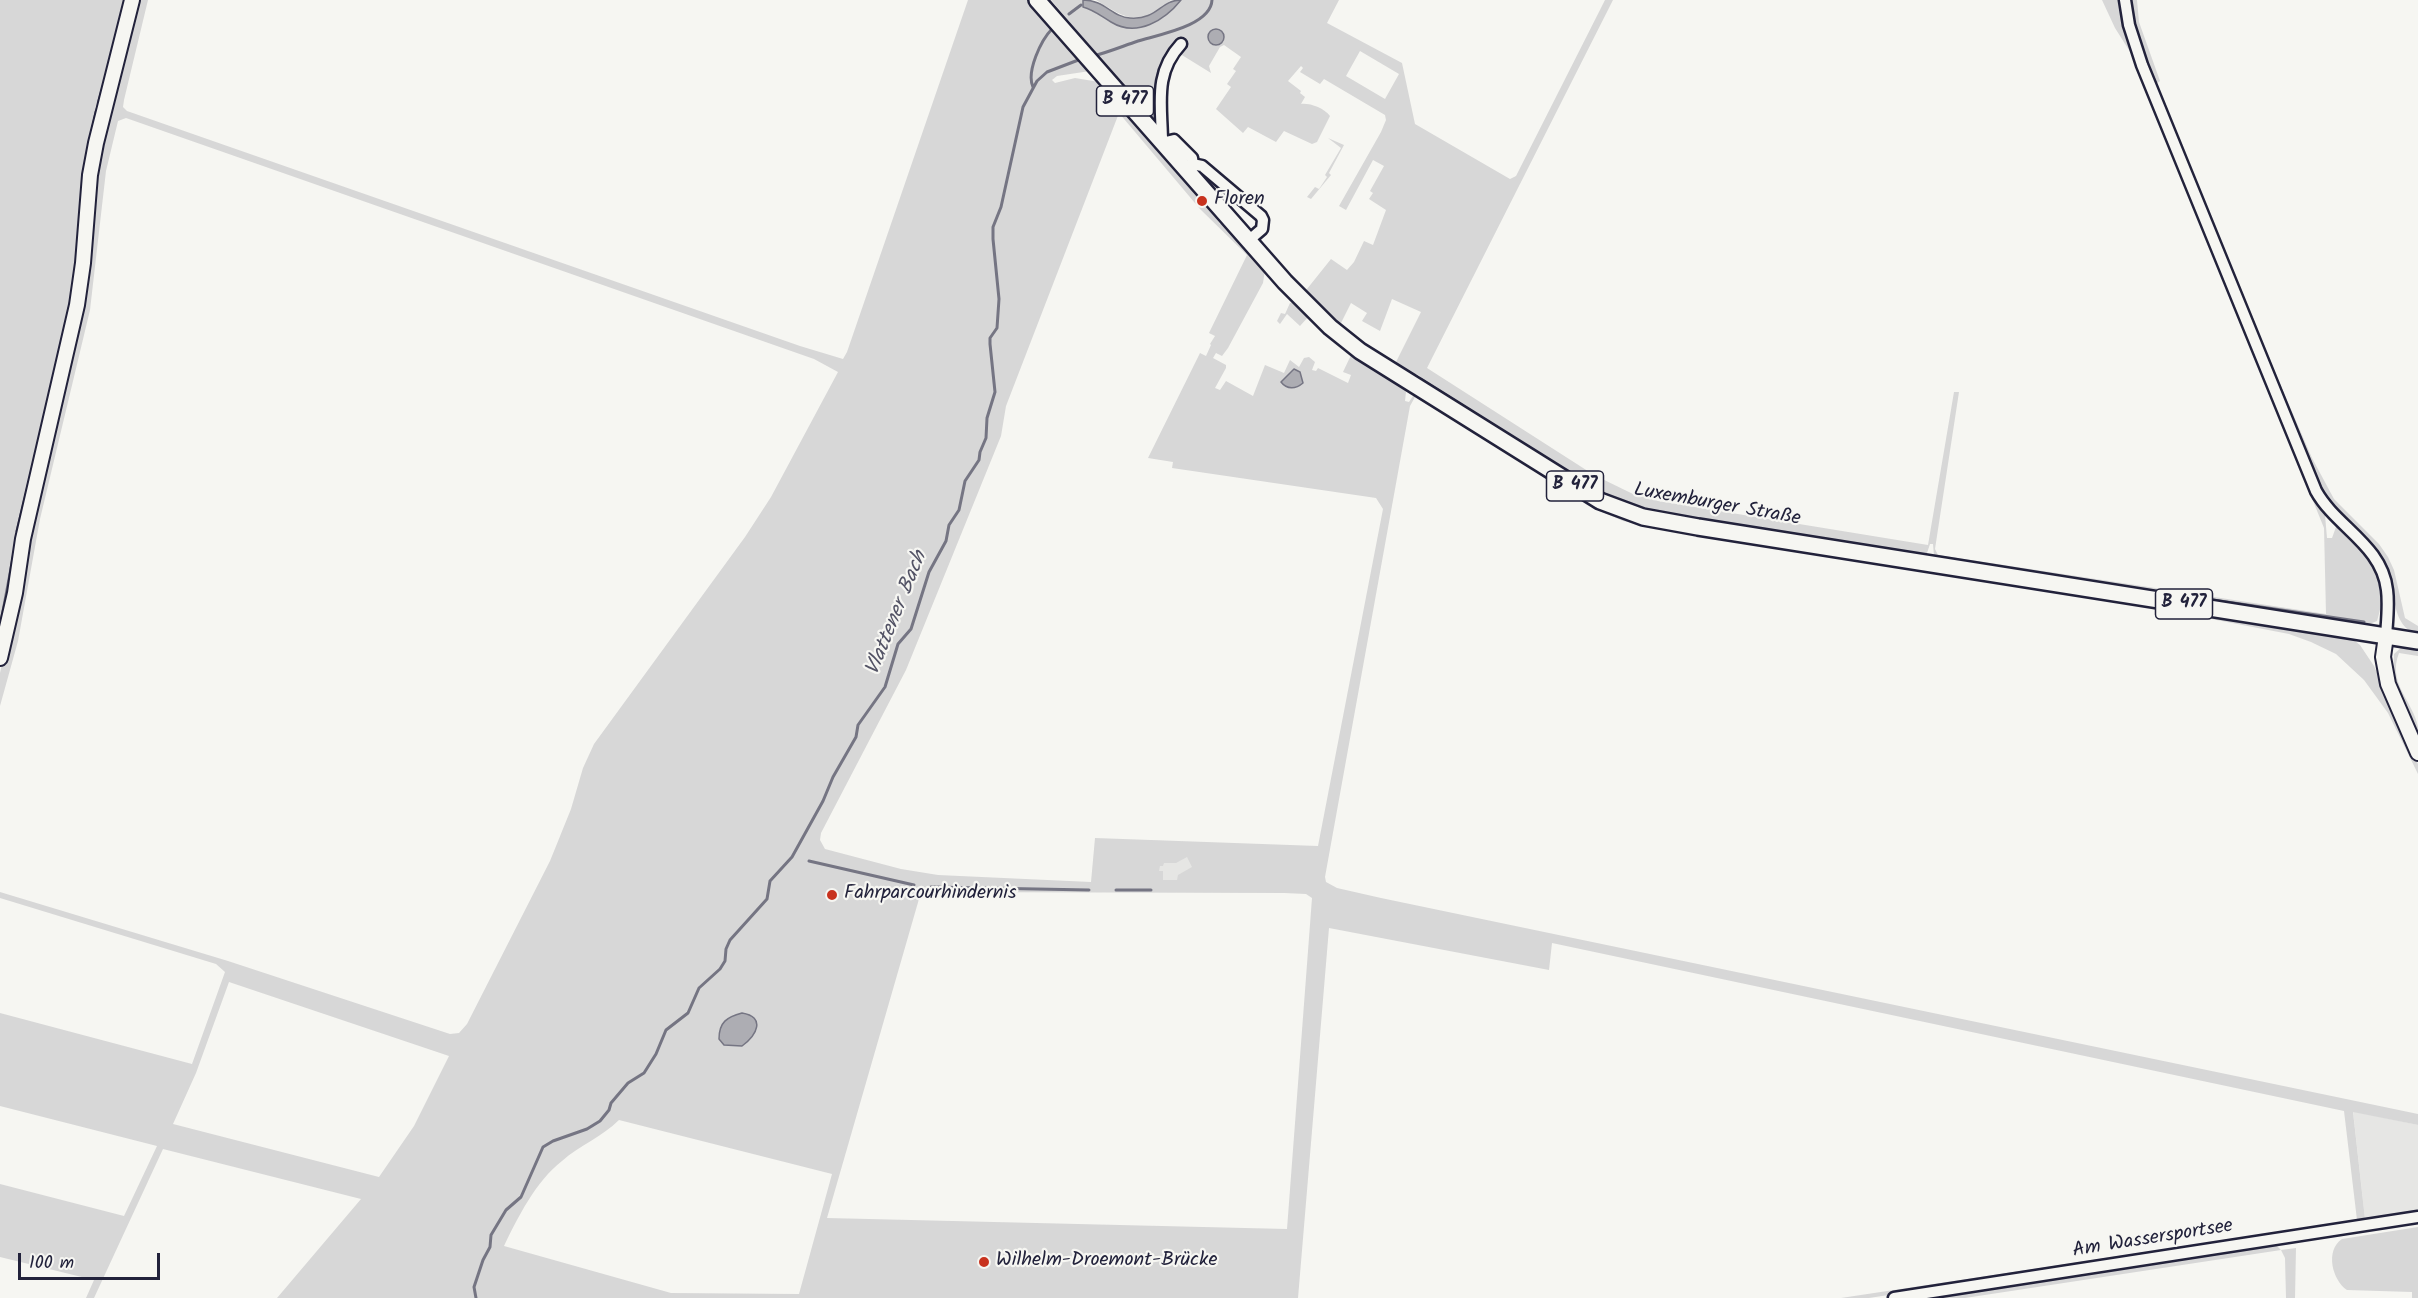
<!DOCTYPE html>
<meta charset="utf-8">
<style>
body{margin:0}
#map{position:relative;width:2418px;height:1298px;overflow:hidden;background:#f6f6f2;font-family:Kalam,sans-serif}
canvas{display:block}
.scale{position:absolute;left:18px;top:1253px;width:142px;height:27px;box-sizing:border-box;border:3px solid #22223b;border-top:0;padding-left:8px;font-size:18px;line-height:21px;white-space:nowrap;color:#22223b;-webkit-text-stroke:4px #f6f6f2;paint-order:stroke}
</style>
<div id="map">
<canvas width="2418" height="1298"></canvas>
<div class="scale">100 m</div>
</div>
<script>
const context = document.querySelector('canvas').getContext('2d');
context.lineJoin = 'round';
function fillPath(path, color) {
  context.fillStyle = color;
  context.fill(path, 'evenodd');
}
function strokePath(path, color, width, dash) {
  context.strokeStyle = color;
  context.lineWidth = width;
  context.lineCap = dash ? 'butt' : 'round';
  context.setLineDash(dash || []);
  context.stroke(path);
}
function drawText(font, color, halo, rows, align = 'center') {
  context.font = font + ' Kalam,sans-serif';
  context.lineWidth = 4.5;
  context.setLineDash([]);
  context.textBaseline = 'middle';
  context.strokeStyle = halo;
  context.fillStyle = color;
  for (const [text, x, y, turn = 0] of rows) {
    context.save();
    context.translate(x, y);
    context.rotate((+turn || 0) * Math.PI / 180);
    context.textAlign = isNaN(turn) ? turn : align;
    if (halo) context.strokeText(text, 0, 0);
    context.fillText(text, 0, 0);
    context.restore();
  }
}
fillPath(new Path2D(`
 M1145,840L1203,843V884L1146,883Z
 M2353,1111L2418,1125V1211L2365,1219Z`), '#e6e6e4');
fillPath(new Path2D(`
 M0,0H128L101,103H97L95,108L98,110L80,257L0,641Z
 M136,0H148L124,100L123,107L127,111L800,346L843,359L847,352L968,0H1031L1090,71L1057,76L1052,80L1055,83L1075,78L1099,82L1201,198L1220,224L1222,223L1241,241V243L1265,270L1263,283L1228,348L1222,356L1216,353L1213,358L1226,365V368L1215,388L1220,390L1226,381L1253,396L1265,365L1284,373L1290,360L1299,367L1304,358L1309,357L1315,362L1312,370L1316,371L1318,368L1348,383L1351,375L1343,372L1352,353L1403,384L1406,392L1405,401L1409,402L1415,393L1598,505L2350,637L2360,645L2374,666L2418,764V774L2388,713L2364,680L2336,654L2311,642L2289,634L2165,610L1666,530L1623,521L1600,511L1415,397L1410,406L1325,877L1326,882L1337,888L1381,898L2418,1114V1125L2353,1112L2365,1219L2418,1211V1214L1869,1298H1841L2357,1220L2344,1111L1552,943L1549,970L1329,928L1298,1298H277L361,1199L163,1149L94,1298H86L94,1280L0,1257V1184L124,1216L157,1146L0,1106V1013L192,1064L225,972L216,964L0,898V892L228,961L450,1034L459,1033L467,1024L550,861L571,809L583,768L594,744L745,537L771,497L838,372L814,359L126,118L118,121L106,171L90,310L40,519L18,641L0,706V673L15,606L93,184ZM1119,113L1200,209L1247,255L1209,333L1215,336L1210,344L1211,345L1206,356L1200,353L1148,458L1173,462L1172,468L1376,498L1383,509L1318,846L1095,838L1091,882L938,875L901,869L825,849L820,840L821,833L906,670L1001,436L1006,406ZM1187,857L1192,867L1178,875L1177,880H1163V871H1159L1160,866H1163L1164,863H1176ZM921,892L1284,893L1306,894L1312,898L1287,1229L827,1218ZM229,982L449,1056L414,1126L379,1177L173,1124L196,1073ZM619,1120L832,1174L799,1294L671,1293L504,1246C518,1217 536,1181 562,1161C580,1145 602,1137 619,1120Z
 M1051,0H1083V7C1094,10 1101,16 1111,22C1137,38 1165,20 1181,0H1339L1327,23L1402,63L1415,124L1510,179L1516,176L1605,0H1613L1427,368L1594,475L1633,494L1658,501L1928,545L1954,392H1959L1935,549L1938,555L2326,614L2324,528L2134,58L2115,28L2102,0H2122L2128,34L2137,63L2307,482L2325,515L2327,538H2332L2336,527H2339C2371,557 2392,575 2377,621L2362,627L1939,561L1934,556L1933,544H1930L1927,553L1918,557L1663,517C1617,508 1581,485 1542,460C1501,434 1462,407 1421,383L1420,376L1416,374L1409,376L1394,366L1421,312L1392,299L1380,331L1362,321L1367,313L1351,303L1339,327L1303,294L1331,259L1347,270L1354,262L1364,241L1373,245L1386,210L1369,199L1373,193L1370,191L1384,166L1373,160L1346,210L1339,206L1381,132L1386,120L1385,115L1324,79L1320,84L1300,72L1303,68L1301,66L1288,81L1301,91L1300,93L1305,97L1301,104C1310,103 1324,108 1330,116L1317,142L1312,144L1284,131L1276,142L1248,127L1243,133L1216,109L1231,87L1227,84L1236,71L1233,69L1241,57L1224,45L1220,47L1209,66L1211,73L1177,52L1166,73L1165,124C1161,108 1160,81 1167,65C1171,55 1179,50 1186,43L1182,39C1157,66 1154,93 1161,129ZM1360,51L1399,74L1385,99L1346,76Z
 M1096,0H1171C1141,27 1127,20 1096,0Z
 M2129,0H2137L2139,22L2160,81L2156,84L2249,312L2312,458L2334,499L2379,544L2388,557L2394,570L2405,618L2418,626V635C2391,626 2396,594 2388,572C2379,545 2353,529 2334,510C2328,503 2323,494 2318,487L2139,46Z
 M1328,138L1344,145L1329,173L1331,175L1311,199L1307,197L1315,187L1319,189L1327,177L1325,175L1341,148Z
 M1295,302L1309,316L1300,326L1287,314L1280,324L1277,321L1281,313L1285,314L1290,303Z
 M2403,646L2418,647V656L2399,653C2387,683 2413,701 2418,727C2418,732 2418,737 2418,742L2393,682L2394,654Z
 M2418,1227V1298H2412V1292L2347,1290C2332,1280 2325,1250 2342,1239Z
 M2275,1244L2281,1250L2296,1248L2295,1298H2286L2285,1258L2281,1250L1965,1298H1923Z`), '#d7d7d7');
const water = new Path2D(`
 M1083,0C1105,0 1112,17 1130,18C1158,20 1160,0 1181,0C1165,20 1137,38 1111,22C1101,16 1094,10 1083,7Z
 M1208 37a8 8 0 1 1 16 0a8 8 0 1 1-16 0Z
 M1294,369L1300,372L1303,383C1296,389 1287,390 1281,382Z
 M742,1013C766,1017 757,1035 742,1046L724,1045L719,1039C719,1022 727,1017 742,1013Z`);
fillPath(water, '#adadb3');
strokePath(water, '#757583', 1.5);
strokePath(new Path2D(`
 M1069,14L1081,5
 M1093,56C1109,52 1123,46 1138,41C1157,35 1211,26 1212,0
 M1033,87C1026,72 1041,40 1052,29
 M99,101L105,80
 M83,175L96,112
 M82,196L83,182
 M66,324L73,289
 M1397,366L1412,374
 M1422,380L1493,425
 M1598,491L1611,497
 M1690,518L1763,530
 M17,531L32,470
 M1885,549L1914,554
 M2117,586L2364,622
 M0,627L16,542
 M809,861L914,885
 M931,887L1089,890
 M1116,890H1151
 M476,1298L474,1287L483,1260L490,1247L491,1235L506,1210L521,1197L543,1147L553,1141L587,1129L600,1121L609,1110L611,1103L628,1083L644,1073L656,1054L666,1030L688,1013L699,988L720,969L725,961L726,949L730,940L767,899L770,881L792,857L823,801L833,777L856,737L858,725L885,687L898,644L911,629L929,572L946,541L949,525L959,510L965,481L979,460L980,452L986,438L987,418L995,392L990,344V338L997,328L999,299L993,239V227L1001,207L1023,107L1037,81L1047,72L1081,59`), '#757583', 3);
const street = new Path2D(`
 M2125,0L2129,25L2142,65L2316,491C2336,527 2382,545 2387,590C2389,605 2387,621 2386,636
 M1181,44C1153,74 1162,106 1162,143L1174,140L1192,158L1193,164L1188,172
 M1190,168L1197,165L1202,166L1261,216L1263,220L1262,229L1248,241
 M1894,1298L2418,1217`);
const secondary = new Path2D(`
 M2386,636L2383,657L2388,684L2418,753
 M0,658L15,593L23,539L77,305L83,263L90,175L96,143L132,0`);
const primary = new Path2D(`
 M1037,0L1285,282L1330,327L1360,351L1600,501L1643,517L1698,527L2418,641`);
strokePath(street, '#22223b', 15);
strokePath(secondary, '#22223b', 18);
strokePath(primary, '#22223b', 20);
strokePath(street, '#f6f6f2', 10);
strokePath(secondary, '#f6f6f2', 14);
strokePath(primary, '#f6f6f2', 15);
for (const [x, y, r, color] of [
 [1202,201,6,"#c8321e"],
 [832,895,6,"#c8321e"],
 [984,1262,6,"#c8321e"]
]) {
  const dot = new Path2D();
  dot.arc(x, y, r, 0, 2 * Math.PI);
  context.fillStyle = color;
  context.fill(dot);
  strokePath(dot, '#f6f6f2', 2);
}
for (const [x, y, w] of [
 [1125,101,57],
 [1575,486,57],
 [2184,604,57]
]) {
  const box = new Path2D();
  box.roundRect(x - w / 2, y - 15, w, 30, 4.5);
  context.fillStyle = '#f6f6f2';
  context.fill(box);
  strokePath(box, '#22223b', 1.5);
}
drawText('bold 18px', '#22223b', null, [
 ["B 477",1125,101],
 ["B 477",1575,486],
 ["B 477",2184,604]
]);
drawText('20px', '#22223b', '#f6f6f2', [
 ["Floren",1214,201],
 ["Fahrparcourhindernis",844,895],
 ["Wilhelm-Droemont-Brücke",996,1262]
], 'left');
drawText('20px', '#22223b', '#f6f6f2', [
 ["Luxemburger Straße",1717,506,10],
 ["Am Wassersportsee",2153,1240,-9]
]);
drawText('italic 21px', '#535365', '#f6f6f2', [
 ["Vlattener Bach",898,614,-68]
]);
</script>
